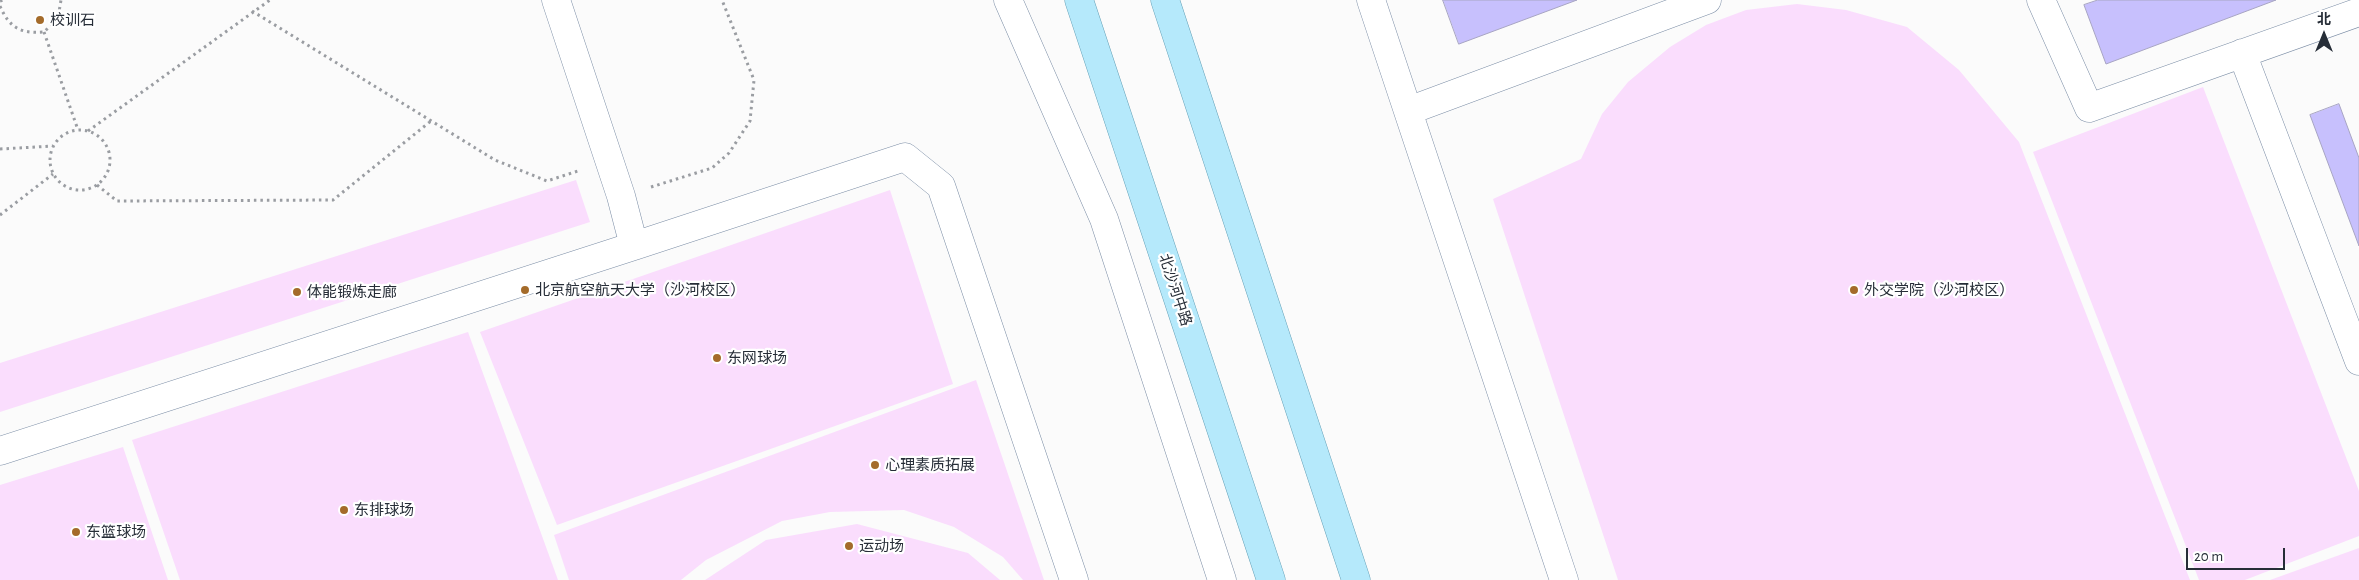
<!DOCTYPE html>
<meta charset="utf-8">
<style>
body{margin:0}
#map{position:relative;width:2359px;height:580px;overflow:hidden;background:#fbfbfb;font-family:"Alegreya Sans","Noto Sans SC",sans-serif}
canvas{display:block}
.north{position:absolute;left:2299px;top:10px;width:50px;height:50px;-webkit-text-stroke:4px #fff;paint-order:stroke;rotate:0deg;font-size:14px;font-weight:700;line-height:20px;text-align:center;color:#262d37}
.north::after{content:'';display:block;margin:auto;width:18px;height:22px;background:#262d37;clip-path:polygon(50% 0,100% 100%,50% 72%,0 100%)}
.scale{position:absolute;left:2186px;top:548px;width:99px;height:22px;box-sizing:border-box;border:2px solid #262d37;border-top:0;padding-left:6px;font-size:15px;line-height:18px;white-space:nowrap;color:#262d37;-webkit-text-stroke:4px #fff;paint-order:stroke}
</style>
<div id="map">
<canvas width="2359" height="580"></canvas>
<div class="north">北</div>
<div class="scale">20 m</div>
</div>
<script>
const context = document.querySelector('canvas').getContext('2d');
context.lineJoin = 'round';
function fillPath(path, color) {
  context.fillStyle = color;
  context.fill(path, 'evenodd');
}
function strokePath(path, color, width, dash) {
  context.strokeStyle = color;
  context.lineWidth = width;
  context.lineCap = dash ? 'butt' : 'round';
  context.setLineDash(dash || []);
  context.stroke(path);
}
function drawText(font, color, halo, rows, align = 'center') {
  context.font = font + ' "Alegreya Sans","Noto Sans SC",sans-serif';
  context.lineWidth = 4.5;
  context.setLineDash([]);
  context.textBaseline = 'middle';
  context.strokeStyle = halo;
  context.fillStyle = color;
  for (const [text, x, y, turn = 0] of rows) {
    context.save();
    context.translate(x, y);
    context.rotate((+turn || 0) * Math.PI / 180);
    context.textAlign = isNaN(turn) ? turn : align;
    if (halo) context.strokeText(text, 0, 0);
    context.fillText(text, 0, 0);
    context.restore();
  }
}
fillPath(new Path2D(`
 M1797,4L1846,10L1907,27L1959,70L2019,142L2190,580H1618L1493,199L1581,159L1602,114L1628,82L1670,47L1706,25L1746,10Z
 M2203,87L2359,491V536L2245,580H2199L2033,152Z
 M576,180L590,222L0,412V363Z
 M890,190L953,384L557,525L480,332Z
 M468,332L558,580H180L132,440Z
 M976,380L1044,580H1023L1003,557L954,527L904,510L830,512L782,521L706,560L681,580H569L554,535Z
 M123,447L168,580H0V485Z
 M857,524L968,553L1000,580H705L766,540Z
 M2359,548V580H2270Z`), '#faddfd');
const building = new Path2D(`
 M1443,0H1577L1459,44Z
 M2098,0H2276L2106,64L2084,5Z
 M2339,104L2359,158V246L2310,115Z`);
fillPath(building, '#c7c0fd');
strokePath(building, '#a8a5c3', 1);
const minor = new Path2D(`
 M1008,0L1104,219L1222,580
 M1371,0L1564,580
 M2041,0L2089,108L2359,12
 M2242,53L2359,361
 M1408,111L1707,0
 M634,246L905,157L941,186L1074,580
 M0,451L634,246L621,196L556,0`);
const major = new Path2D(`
 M1079,0L1271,580
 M1165,0L1356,580`);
strokePath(minor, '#7c8ea6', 29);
strokePath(major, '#639eb4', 29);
strokePath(new Path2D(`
 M0,1L3,0
 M0,6C9,27 20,34 44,32L58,18L61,0
 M252,11L495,160L547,181L581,170
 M44,32L78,130
 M50 160a30 30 0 1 1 60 0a30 30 0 1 1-60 0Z
 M88,131L270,0
 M0,149L53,146
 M97,185L117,201L333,200L431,121
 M651,187L712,168L729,153L750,121L754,80L722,0
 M0,215L53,174`), '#9a9da2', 3, [2.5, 4]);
strokePath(minor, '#fff', 28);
strokePath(major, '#b5e9fb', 28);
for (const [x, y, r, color] of [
 [40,20,5,"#a46b2a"],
 [525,290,5,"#a46b2a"],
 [1854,290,5,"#a46b2a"],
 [297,292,5,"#a46b2a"],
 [717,358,5,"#a46b2a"],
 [875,465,5,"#a46b2a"],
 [344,510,5,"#a46b2a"],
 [76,532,5,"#a46b2a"],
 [849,546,5,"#a46b2a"]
]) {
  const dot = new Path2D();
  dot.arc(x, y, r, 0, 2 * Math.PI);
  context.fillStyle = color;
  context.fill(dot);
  strokePath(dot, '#fff', 2);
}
drawText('15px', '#262d37', '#fff', [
 ["校训石",50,20],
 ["北京航空航天大学（沙河校区）",535,290],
 ["外交学院（沙河校区）",1864,290],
 ["体能锻炼走廊",307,292],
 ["东网球场",727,358],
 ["心理素质拓展",885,465],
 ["东排球场",354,510],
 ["东篮球场",86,532],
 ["运动场",859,546]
], 'left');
drawText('15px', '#262d37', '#fff', [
 ["北沙河中路",1175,290,72]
]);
</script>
